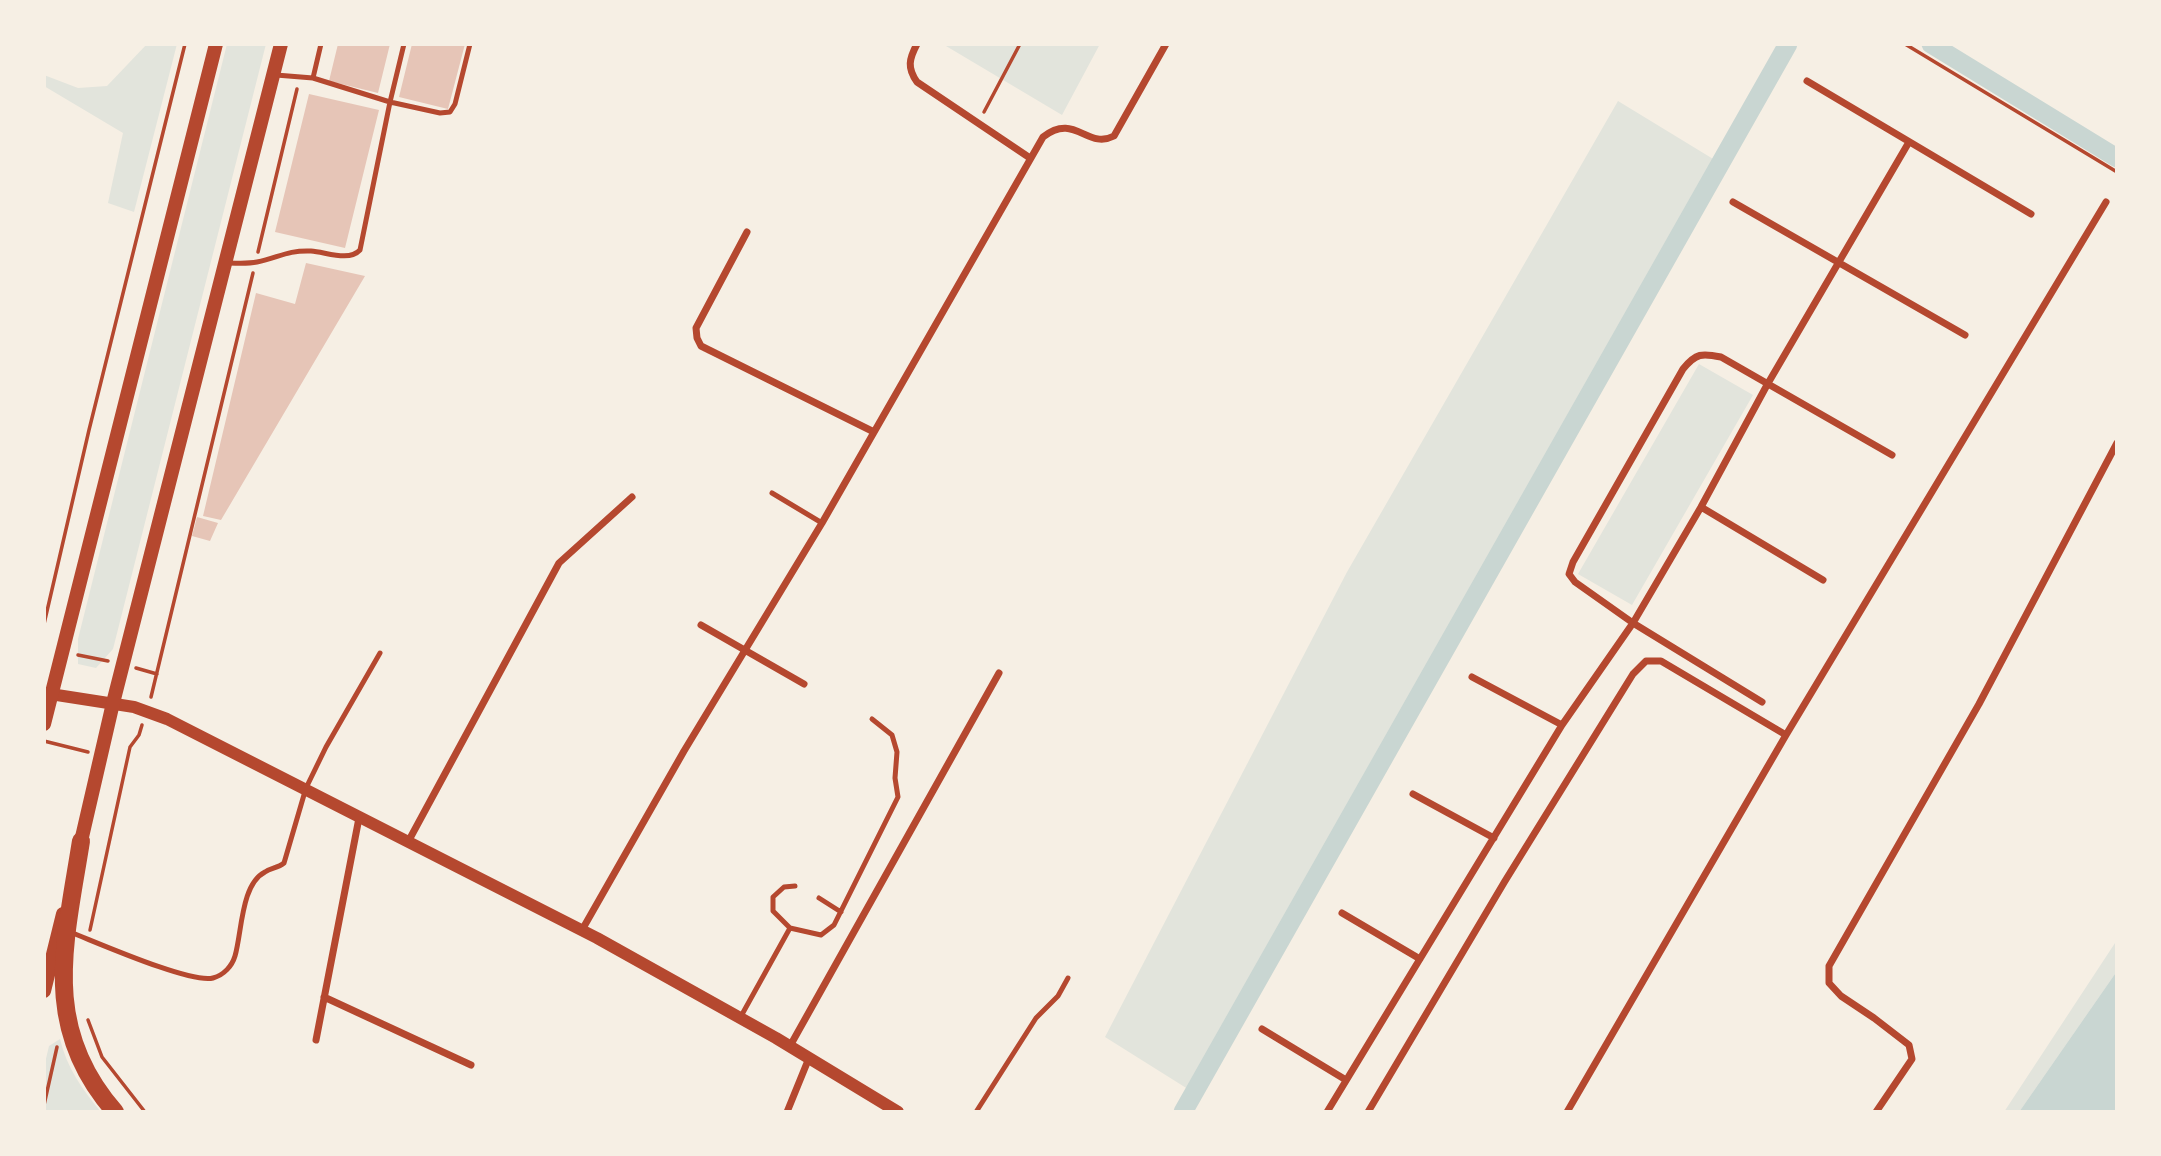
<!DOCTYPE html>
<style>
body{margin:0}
#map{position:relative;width:2161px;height:1156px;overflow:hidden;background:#f6efe4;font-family:"Asap Condensed",sans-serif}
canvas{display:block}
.frame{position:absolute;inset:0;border:46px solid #f6efe4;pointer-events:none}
</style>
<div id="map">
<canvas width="2161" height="1156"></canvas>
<div class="frame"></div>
</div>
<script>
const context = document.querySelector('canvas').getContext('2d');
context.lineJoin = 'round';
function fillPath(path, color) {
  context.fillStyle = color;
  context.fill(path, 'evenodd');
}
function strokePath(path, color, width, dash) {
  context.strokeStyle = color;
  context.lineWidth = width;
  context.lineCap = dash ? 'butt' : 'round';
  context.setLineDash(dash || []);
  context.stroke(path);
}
fillPath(new Path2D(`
 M147,44H177L134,212L108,203L123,133L44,86V75L78,88L107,86Z
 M227,44H266L113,649L96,668L78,664V639Z
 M947,44H1100L1062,115L946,46Z
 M1618,101L1723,165L1199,1096L1105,1037L1347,572Z
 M1699,364L1753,395L1632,605L1578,574Z
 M2117,940V971L2019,1112H2004Z
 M60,1039C67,1068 82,1089 101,1112H44V1067L49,1046Z`), '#e2e4dc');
fillPath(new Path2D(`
 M2117,971V1112H2019Z`), '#c9d6d2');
strokePath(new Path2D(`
 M1931,44L2117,158
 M1183,1112L1788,44`), '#c9d6d2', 19);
fillPath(new Path2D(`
 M338,44H390L378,93L329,81Z
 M412,44H465L448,109L399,97Z
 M309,94L379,110L345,248L275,232Z
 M306,263L365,276L221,520L203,516L256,293L295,304Z
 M197,517L218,523L210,541L192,536Z`), '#e6c5b7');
strokePath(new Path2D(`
 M1905,44L2117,172
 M984,112L1020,44
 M258,252L297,89
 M44,624L89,430L185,44
 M78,655L108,661
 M136,668L157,674
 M151,697L253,273
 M44,741L88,752
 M90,930L130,747L139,735L142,725
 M88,1020L102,1057L145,1112
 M44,1105L57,1047`), '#b5482f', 3.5);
strokePath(new Path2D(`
 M276,75L313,78L390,102L440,113L450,112L455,104L470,44
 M313,78L321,44
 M228,263C238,263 247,264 257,262C278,258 287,250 311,251C326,252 349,262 360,250L390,102L404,44
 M772,493L822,523
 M795,886L784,887L773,897V911L790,928L821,935L834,925L898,797L895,778L897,752L892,735L872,719
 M819,898L841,912
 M70,932C96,942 191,984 213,978C224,975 232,966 235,956C242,932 241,884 265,872C271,868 278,868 284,863L306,788L326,747L380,653
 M740,1018L790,928
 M976,1112L1036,1018L1058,996L1068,978`), '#b5482f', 5);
strokePath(new Path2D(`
 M917,44C909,59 907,68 917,82L1030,158
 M1807,81L2031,214
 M1733,202L1965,335
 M747,232L696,328L697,338L701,346L874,432
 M1701,507L1823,580
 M701,625L804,684
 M1472,677L1562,725
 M1762,702L1633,623L1575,582L1569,574L1573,562L1683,369C1696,353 1702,353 1721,357L1892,455
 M1413,794L1494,838
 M408,842L559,563L632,497
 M1342,913L1420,959
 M582,930L684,751L822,523L1043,137C1075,112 1087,150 1114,136L1166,44
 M324,997L471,1065
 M1262,1029L1346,1080
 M316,1040L359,818
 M790,1046L999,673
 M787,1112L809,1058
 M1327,1112L1562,725L1633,623L1701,507L1767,385L1909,142
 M1368,1112L1505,881L1633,674L1646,661H1661L1786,735
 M1567,1112L1786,735L2106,202
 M1876,1112L1912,1059L1909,1045L1874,1018L1841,996L1829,983V966L1979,704L2117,443`), '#b5482f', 7);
strokePath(new Path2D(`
 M44,693L134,707L167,719L597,938L776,1038L898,1112`), '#b5482f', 12);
strokePath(new Path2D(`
 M44,724L216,44
 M79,850L113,703L281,44
 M44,991L63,914`), '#b5482f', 14);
strokePath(new Path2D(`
 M81,841C65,943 40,1027 115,1112`), '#b5482f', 18);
</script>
